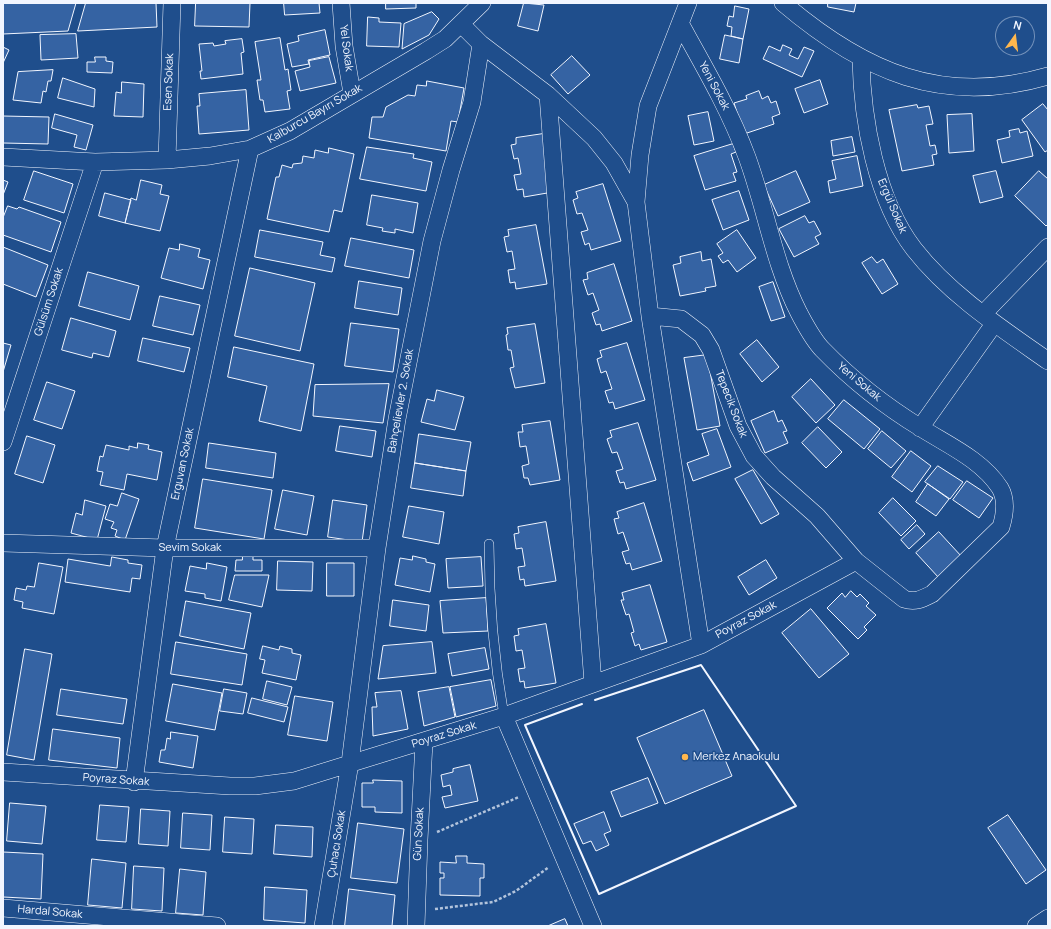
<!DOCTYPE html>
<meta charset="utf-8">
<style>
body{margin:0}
#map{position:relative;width:1051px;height:929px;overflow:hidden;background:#1f4e8c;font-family:Manrope,sans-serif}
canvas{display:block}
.frame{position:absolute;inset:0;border:4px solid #f2f6ff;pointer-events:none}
.north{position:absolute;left:995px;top:16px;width:40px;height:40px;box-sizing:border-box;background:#1f4e8c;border:1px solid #7391ba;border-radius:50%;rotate:14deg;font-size:11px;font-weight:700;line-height:16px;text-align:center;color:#f2f6ff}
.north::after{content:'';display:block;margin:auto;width:14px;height:18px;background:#ffb74d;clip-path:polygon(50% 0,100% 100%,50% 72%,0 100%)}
</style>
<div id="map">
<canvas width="1051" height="929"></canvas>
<div class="frame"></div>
<div class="north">N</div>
</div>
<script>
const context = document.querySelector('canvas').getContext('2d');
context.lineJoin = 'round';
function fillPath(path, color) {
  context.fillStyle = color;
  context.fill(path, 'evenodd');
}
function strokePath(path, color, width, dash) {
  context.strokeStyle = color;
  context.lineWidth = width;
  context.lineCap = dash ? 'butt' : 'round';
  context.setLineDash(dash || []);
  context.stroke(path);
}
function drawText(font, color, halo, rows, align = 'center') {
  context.font = font + ' Manrope,sans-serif';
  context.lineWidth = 3;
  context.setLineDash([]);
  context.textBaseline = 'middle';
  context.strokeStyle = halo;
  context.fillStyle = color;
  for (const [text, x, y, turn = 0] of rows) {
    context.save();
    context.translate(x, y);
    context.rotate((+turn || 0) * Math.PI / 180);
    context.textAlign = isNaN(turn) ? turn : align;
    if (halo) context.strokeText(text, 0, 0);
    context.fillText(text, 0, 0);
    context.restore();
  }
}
const building = new Path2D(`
 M3,3H76L68,31L3,34Z
 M86,3H156L157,27L78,31Z
 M196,3H250L249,27L195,26Z
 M284,3H319L320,13L285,15Z
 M386,3H416V8L386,9Z
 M524,3L544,5L538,31L518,26Z
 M828,3H856L854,12L828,7Z
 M735,6L749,9L743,39L731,36L732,27L727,26L729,16L733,17Z
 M432,12L439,19L429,35L402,49L404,24Z
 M368,17L379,18V22L401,23L399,47L367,46Z
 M325,30L330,55L308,60L309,64L292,67L287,44L299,41L298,36Z
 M76,34L78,58L41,60L40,35Z
 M725,35L743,39L739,63L720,59Z
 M280,38L285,70L288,69L291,90L287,91L290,109L265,112L263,100H260L257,80H261L255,42Z
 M242,39L244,52L241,53L243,74L201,79L200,71H202L199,44L213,43L214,46L226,44L225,41Z
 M783,45L792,49L789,55L798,59L804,47L814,51L802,77L763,59L769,46L780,51Z
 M3,47L9,50L3,63Z
 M572,56L590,75L568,94L551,75Z
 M95,57H106V61L113,62L112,73L87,72V62H95Z
 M329,57L336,83L300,91L295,71L310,67L309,61Z
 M53,70L51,81H48L46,92L43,91L41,103L13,100L18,72Z
 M63,78L95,89L94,107L58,98Z
 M820,80L828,104L804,113L795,89Z
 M427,81L464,88L458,122L451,121L446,151L369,138L372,117H383L386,107L408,95L415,96L417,85L426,86Z
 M122,82L144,84L143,117L114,116L116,92L121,93Z
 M246,90L249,130L199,134L197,106H200L199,94Z
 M759,91L762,99L768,96L771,103L776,101L780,114L772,117L774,124L744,134L734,103L747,99L746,96Z
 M1043,104L1048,110V150L1045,152L1022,120Z
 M917,105L918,108L929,106L933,124L926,125L930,146L935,145L937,154L932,155L934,165L902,171L889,110Z
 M708,112L714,141L694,145L688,116Z
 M55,114L93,125L86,150L74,147L77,135L52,128Z
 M972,114L974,151L949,153L947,115Z
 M3,116L49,117L48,144L3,143Z
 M1019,129L1020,133L1027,131L1033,156L1002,163L997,140L1010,137L1009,131Z
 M543,134L553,192L524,197L523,189L517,190L514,175L521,174L518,158L514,159L511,145L516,144V138Z
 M852,137L855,152L833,156L831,141Z
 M733,144L736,152L731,154L737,172L733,173L736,181L705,190L694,156Z
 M367,147L414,154L413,158L432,162L426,191L360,179Z
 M329,148L354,154L342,212L334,210L329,232L267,219L276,177H279L282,165L292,168L293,164L302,163L303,156L314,158L315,150L328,153Z
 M857,156L863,186L830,193L828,181L836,179L832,161Z
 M34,171L73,184L64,213L24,200Z
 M796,171L810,202L778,216L764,185Z
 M996,171L1003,197L980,203L973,176Z
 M1039,171L1048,179V224L1046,226L1015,196Z
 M3,180L8,182L3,195Z
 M141,180L162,185L160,194L169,196L160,231L125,223L131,198L136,200Z
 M603,184L621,241L591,250L589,243L585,245L581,232L588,230L582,213L577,214L573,200L578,198L576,192Z
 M739,191L749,220L723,230L712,200Z
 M105,193L131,200L125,223L99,216Z
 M372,195L418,203L413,233L395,229V233L382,231L383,228L367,225Z
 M8,206L17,209L19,207L61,222L51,252L3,235V218Z
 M805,216L809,223L814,221L821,234L815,237L819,244L794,257L779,229Z
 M536,225L547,284L516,289L515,282L510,283L508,270L515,269L512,251L507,252L504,237L509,236L508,230Z
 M260,230L323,242L320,255L335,258L332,272L255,257Z
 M737,230L756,258L737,272L728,260L723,263L718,256L723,253L717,244Z
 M351,238L414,250L409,278L345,266Z
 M180,244L200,249L198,257L210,260L203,289L161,278L169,248L179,250Z
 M3,247L48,265L36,297L3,284Z
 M701,252L702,261L711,259L716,286L705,288L706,291L680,296L673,265L681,263L680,257Z
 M872,257L877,263L883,259L898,284L882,294L862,263Z
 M614,264L632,321L602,331L600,324L596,325L592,313L599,310L593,293L588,295L583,280L588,279L587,273Z
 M250,268L315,283L300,351L235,336Z
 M88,272L139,286L130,320L79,306Z
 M359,281L402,288L398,315L355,308Z
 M773,282L785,317L771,321L759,287Z
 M160,296L200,305L193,335L153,326Z
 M71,318L116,331L109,357L93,353L92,358L62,350Z
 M351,323L399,329L393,372L345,366Z
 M535,324L545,383L515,388L510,368L514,367L511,350H508L506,335L508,334L507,328Z
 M143,338L190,348L184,372L138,361Z
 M757,340L779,367L762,382L740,354Z
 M3,343L11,345L3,372Z
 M627,343L645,400L615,409L613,402L609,403L605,391L612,389L606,371L601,373L597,359L602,357L600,351Z
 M234,347L314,364L301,431L259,421L267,386L228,377Z
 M707,355L720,426L697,430L684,358Z
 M811,379L835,405L816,423L792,397Z
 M47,382L75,391L62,429L34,420Z
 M389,384L383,423L313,416L315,385Z
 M437,390L464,397L455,430L421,422L427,399L434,401Z
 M844,400L880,429L864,449L828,419Z
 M774,411L778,422L782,420L787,431L783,432L788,443L765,453L751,421Z
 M550,421L560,480L530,485L528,478H524L522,466L529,464L526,446L520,447L518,432H523L522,425Z
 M638,423L656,480L626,489L624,482L620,483L616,471L623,469L617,452L612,453L607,439L612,437L610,431Z
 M340,426L376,431L372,457L336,451Z
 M818,427L842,452L826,468L802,443Z
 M717,429L731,467L693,481L687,463L709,455L702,434Z
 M882,431L906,451L891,468L868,449Z
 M419,434L471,442L466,471L415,463Z
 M27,436L55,445L43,483L15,474Z
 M138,443L149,445L148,449L162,452L157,480L127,474L124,490L100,485L103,472L97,471L100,456L103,457L106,445L129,450V446L137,448Z
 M209,443L276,453L273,478L206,468Z
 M911,451L931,466L912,492L892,477Z
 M415,463L466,471L463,496L411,488Z
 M938,466L963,482L950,499L925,482Z
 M753,470L779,514L761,524L735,479Z
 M203,479L272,490L264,539L195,528Z
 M967,481L993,498L979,518L953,500Z
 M928,484L949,499L936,516L916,502Z
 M283,490L314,496L307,535L275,529Z
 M122,493L139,499L125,540L115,536L117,530L111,528L114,522L105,519L110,504L117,506Z
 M893,498L916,521L901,536L879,513Z
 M85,500L106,506L97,540L71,533L76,513L82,515Z
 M333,500L367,505L362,542L328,537Z
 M644,503L662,561L632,570L630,563L626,564L622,552L629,550L623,532L618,534L614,519L619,518L617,512Z
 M409,506L444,512L439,544L403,537Z
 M546,522L556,581L525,586L524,579L520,580L518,567L525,566L522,548L516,549L514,534L519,533L518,527Z
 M917,525L925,534L909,549L901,540Z
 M939,532L962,557L939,578L916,553Z
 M243,553L253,554V560H262V571H235L236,560H242Z
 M413,556L426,559V562L435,564L430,592L395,585L400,558L412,560Z
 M112,557L128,560V563L142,565L140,579L132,578L130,592L65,582L68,559L110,566Z
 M481,557L483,586L448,588L446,559Z
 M766,560L777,578L749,595L738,577Z
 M278,561L313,562L312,591L277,590Z
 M39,563L63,567L54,614L22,608L23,602L14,600L16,588L26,590L27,586L34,587Z
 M207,563L227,567L221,601L205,598V594L185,591L190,566L206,569Z
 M327,563H354V596H327Z
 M235,575H269L262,607L229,600Z
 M650,585L667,642L641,650L639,644L635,646L631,633L634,632L629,614L626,615L621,600H624L622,593Z
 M851,591L857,597L860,594L869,603L866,606L876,615L864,627L867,630L858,639L827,608L842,593L845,597Z
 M486,598L488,631L443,633L440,601Z
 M393,600L429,605L426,631L390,626Z
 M186,601L251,613L244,649L180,636Z
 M811,609L849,654L819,678L782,633Z
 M546,624L556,683L525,688L524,681L520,682L518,669L525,668L522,650L516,651L514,636L519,635L518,629Z
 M176,642L247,654L242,685L171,674Z
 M432,642L436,673L378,679L383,646Z
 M263,646L279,650L280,646L292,649V653L301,655L296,680L262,673L265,660L260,659Z
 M485,648L489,669L452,676L448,654Z
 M25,649L52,654L34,760L7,755Z
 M491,680L496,706L456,717L450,687Z
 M267,681L292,687L287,705L263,699Z
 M173,684L222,693L215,730L166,721Z
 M449,687L455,717L424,726L418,692Z
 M61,689L127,699L123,724L57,715Z
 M224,689L247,693L243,714L220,711Z
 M401,691L408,729L373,736L372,707H377L375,693Z
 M295,696L333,702L327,741L288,735Z
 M252,698L288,707L284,722L248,713Z
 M704,710L732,776L665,804L637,738Z
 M53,729L120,738L117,768L49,760Z
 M171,732L198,736L193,768L159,762L161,750H165L167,738L170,739Z
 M470,765L478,801L445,808L442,797L452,795L450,785L443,787L441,775L453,772V769Z
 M648,778L658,803L621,817L611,792Z
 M373,780L402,781V813L375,812V807H362V783H373Z
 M10,803L46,806L42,844L7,841Z
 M100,805L129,807L126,842L97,840Z
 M141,809L170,811L168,846L139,844Z
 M604,812L611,831L604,834L609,845L596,851L591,841L583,844L574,824Z
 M183,813L212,815L210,850L181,848Z
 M1008,815L1046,870L1026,884L988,828Z
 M225,817L254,819L252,854L223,852Z
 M358,823L404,829L397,883L351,878Z
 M276,825L313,827L312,857L274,854Z
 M3,852L43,854L41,899L3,897Z
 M456,856H467V863L484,864V878H480V896L440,895V878H444V873H440V862L456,863Z
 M92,859L126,863L122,908L88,905Z
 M134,866L164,868L162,911L132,909Z
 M180,869L206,872L203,915L176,913Z
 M265,887L307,890L305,923L264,920Z
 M349,889L395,895L392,926H345Z
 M565,919L568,926H548Z`);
fillPath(building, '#3563a3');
strokePath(building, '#f2f6ff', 1);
const lane = new Path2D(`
 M489,544C489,602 494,659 504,716`);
const street = new Path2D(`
 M341,3L344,46L352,93
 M783,3C863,71 942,107 1048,76
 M461,24L481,44L548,95L594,138L614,163L636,202L650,316L701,645
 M861,59C862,119 876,200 914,249C949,294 1001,328 1048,361
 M548,95L593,683
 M3,157L95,162L167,160L210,156L250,149L290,131L426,51L445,39L482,3
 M167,160L172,3
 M636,202L640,155L648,106L688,3
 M983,314L1048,247
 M650,316L681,319L702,335L711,350L738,426L754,456L773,477L817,516L856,561L904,599C915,603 922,599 932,594L1001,527C1005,514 1007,500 1000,488C982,460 948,445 921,428C885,406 852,380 823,350C813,340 806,326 799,313C774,264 766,209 747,157C730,111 705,68 681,25
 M920,428L994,324
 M3,442L95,162
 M3,543L165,548H377
 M504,716L593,926
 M3,772L230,786H255L294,781L504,716L701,645L856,561
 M134,782L165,548L250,149
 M3,908L217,926
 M323,926L350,763L377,548L397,419L432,241L451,170L472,102L481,44
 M416,926L419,840L424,742
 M1036,926L1048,918`);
strokePath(lane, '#f2f6ff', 10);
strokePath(street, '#f2f6ff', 18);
strokePath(new Path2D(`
 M437,832L519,797
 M435,909L493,902L516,891L549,867`), '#b3c4dc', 2.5, [3, 2]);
strokePath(lane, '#1f4e8c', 9);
strokePath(street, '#1f4e8c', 17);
strokePath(new Path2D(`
 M582,704L525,725L599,894L796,806L701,665L595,700`), '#f2f6ff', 2);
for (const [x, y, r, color] of [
 [685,757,4,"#ffb74d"]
]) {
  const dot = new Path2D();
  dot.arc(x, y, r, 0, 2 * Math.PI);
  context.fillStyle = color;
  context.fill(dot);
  strokePath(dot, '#1f4e8c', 1.5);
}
drawText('11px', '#f2f6ff', '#1f4e8c', [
 ["Yel Sokak",346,48,83],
 ["Esen Sokak",169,82,-88],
 ["Yeni Sokak",714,86,62],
 ["Kalburcu Bayırı Sokak",315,114,-30],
 ["Ergül Sokak",892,206,67],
 ["Gülsüm Sokak",49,302,-72],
 ["Yeni Sokak",859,382,40],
 ["Bahçelievler 2. Sokak",401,401,-80],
 ["Tepecik Sokak",731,404,69],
 ["Erguvan Sokak",183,464,-78],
 ["Sevim Sokak",190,548],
 ["Poyraz Sokak",746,620,-28],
 ["Poyraz Sokak",444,735,-17],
 ["Poyraz Sokak",116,780,4],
 ["Gün Sokak",419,834,-87],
 ["Çuhacı Sokak",337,844,-81],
 ["Hardal Sokak",50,912,5]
]);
drawText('11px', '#f2f6ff', '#1f4e8c', [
 ["Merkez Anaokulu",693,757]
], 'left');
</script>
